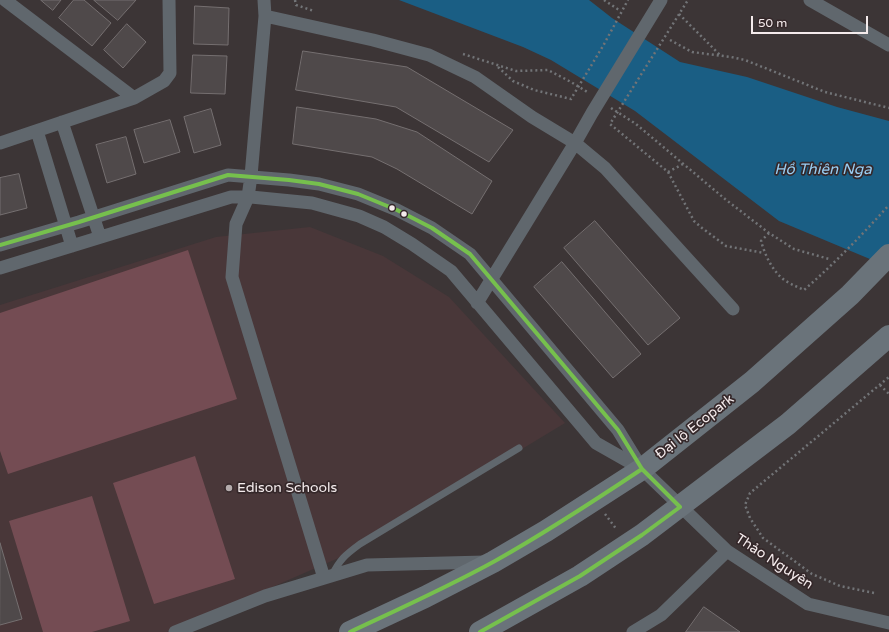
<!DOCTYPE html>
<meta charset="utf-8">
<style>
body{margin:0}
#map{position:relative;width:889px;height:632px;overflow:hidden;background:#3c3536;font-family:"Varela Round",sans-serif}
canvas{display:block}
.scale{position:absolute;left:751px;top:16px;width:117px;height:18px;box-sizing:border-box;border:2px solid #f4ebec;border-top:0;padding-left:5px;font-size:12px;line-height:14px;white-space:nowrap;color:#f4ebec;-webkit-text-stroke:3px #35282a;paint-order:stroke}
</style>
<div id="map">
<canvas width="889" height="632"></canvas>
<div class="scale">50 m</div>
</div>
<script>
const context = document.querySelector('canvas').getContext('2d');
context.lineJoin = 'round';
function fillPath(path, color) {
  context.fillStyle = color;
  context.fill(path, 'evenodd');
}
function strokePath(path, color, width, dash) {
  context.strokeStyle = color;
  context.lineWidth = width;
  context.lineCap = dash ? 'butt' : 'round';
  context.setLineDash(dash || []);
  context.stroke(path);
}
function drawText(font, color, halo, rows, align = 'center') {
  context.font = font + ' "Varela Round",sans-serif';
  context.lineWidth = 3.5;
  context.setLineDash([]);
  context.textBaseline = 'middle';
  context.strokeStyle = halo;
  context.fillStyle = color;
  for (const [text, x, y, turn = 0] of rows) {
    context.save();
    context.translate(x, y);
    context.rotate((+turn || 0) * Math.PI / 180);
    context.textAlign = isNaN(turn) ? turn : align;
    if (halo) context.strokeText(text, 0, 0);
    context.fillText(text, 0, 0);
    context.restore();
  }
}
fillPath(new Path2D(`
 M310,227L383,256L449,297L565,423L350,553L190,623L167,632H0V305L216,237Z`), '#493739');
fillPath(new Path2D(`
 M188,250L237,399L8,474L0,451V313Z
 M195,456L235,579L154,604L113,483Z
 M92,496L130,621L92,632H43L9,521Z`), '#744c53');
fillPath(new Path2D(`
 M399,0H589L612,18L680,62L747,77L837,107L889,121V267L779,221L635,111L551,60L523,47Z`), '#1a5e84');
const building = new Path2D(`
 M41,0H61L53,10Z
 M74,0H84L111,23L92,46L59,18Z
 M94,0H136L118,20Z
 M195,6L229,8L228,45L194,44Z
 M127,24L146,42L123,68L104,50Z
 M303,51L407,67L513,130L489,162L396,107L296,90Z
 M193,55L227,56L225,94L191,93Z
 M297,107L376,119L417,132L492,181L472,214L397,169L372,157L293,144Z
 M211,109L221,145L194,153L184,117Z
 M170,120L180,152L144,163L134,130Z
 M126,137L136,174L107,183L96,145Z
 M19,174L27,208L0,215V178Z
 M595,221L680,318L648,345L564,248Z
 M562,262L641,354L613,378L534,287Z
 M0,543L22,619L0,625Z
 M704,607L740,632H686Z`);
fillPath(building, '#4f494a');
strokePath(building, '#756f70', 1);
strokePath(new Path2D(`
 M295,0L296,5L314,11
 M604,0L619,10
 M679,14L720,55
 M670,40L692,52L731,57L745,60L825,92L889,108
 M463,54L516,71L548,70L571,82L589,93
 M498,67L513,81L534,90L571,99L603,46L628,0
 M611,108L636,124L725,199L769,233L794,249L829,259
 M683,164L668,172L610,124L688,0
 M668,172L694,221L702,228L726,246L764,253
 M769,233L761,241C765,255 773,273 786,281C792,285 798,287 804,290C835,263 862,235 889,205
 M880,385L889,394
 M605,514L617,530
 M874,593L840,586L812,574L763,538L750,518L745,505L750,493L889,377`), '#727477', 2.5, [2, 3]);
strokePath(new Path2D(`
 M331,577C340,559 345,555 360,544L519,448`), '#60676d', 7);
strokePath(new Path2D(`
 M5,0L134,98
 M264,0L265,16L251,176L248,197L236,224L232,277L324,578
 M810,0L889,45
 M265,16L373,40L429,55L475,77L532,117L575,143L605,168L733,309
 M62,122L100,237
 M37,131L72,246
 M0,143L134,98L164,81L170,73L169,0
 M0,245L79,222L228,175L289,180L319,184L358,194L397,210L432,228L470,254L618,430L642,469L727,551L808,604L889,623
 M0,268L231,197H251L312,203L359,216L384,227L412,244L451,271L596,443L640,468
 M477,303L575,143L592,113L661,0
 M175,632L265,596L367,565L485,562
 M633,632L661,615L727,551`), '#60676d', 13);
strokePath(new Path2D(`
 M350,632L425,597L493,562L546,531L642,469L752,382L850,295L889,255
 M480,632L580,576L642,535L788,424L889,336`), '#6a737a', 22);
strokePath(new Path2D(`
 M0,245L79,222L228,175L289,180L319,184L358,194L397,210L432,228L470,254L618,430L642,469L680,507L642,535L580,576L480,632
 M350,632C399,609 448,587 495,561C545,533 594,501 642,469`), '#76c04d', 4);
for (const [x, y, r, color] of [
 [392,208,3.5,"#f4ebec"],
 [404,214,3.5,"#f4ebec"],
 [229,488,4,"#b4abac"]
]) {
  const dot = new Path2D();
  dot.arc(x, y, r, 0, 2 * Math.PI);
  context.fillStyle = color;
  context.fill(dot);
  strokePath(dot, '#35282a', 1.5);
}
drawText('14px', '#f4ebec', '#35282a', [
 ["Đại lộ Ecopark",695,427,-38],
 ["Thảo Nguyên",774,562,33]
]);
drawText('14px', '#f4ebec', '#35282a', [
 ["Edison Schools",237,488]
], 'left');
drawText('italic 15px', '#99cef3', '#35282a', [
 ["Hồ Thiên Nga",823,170]
]);
</script>
